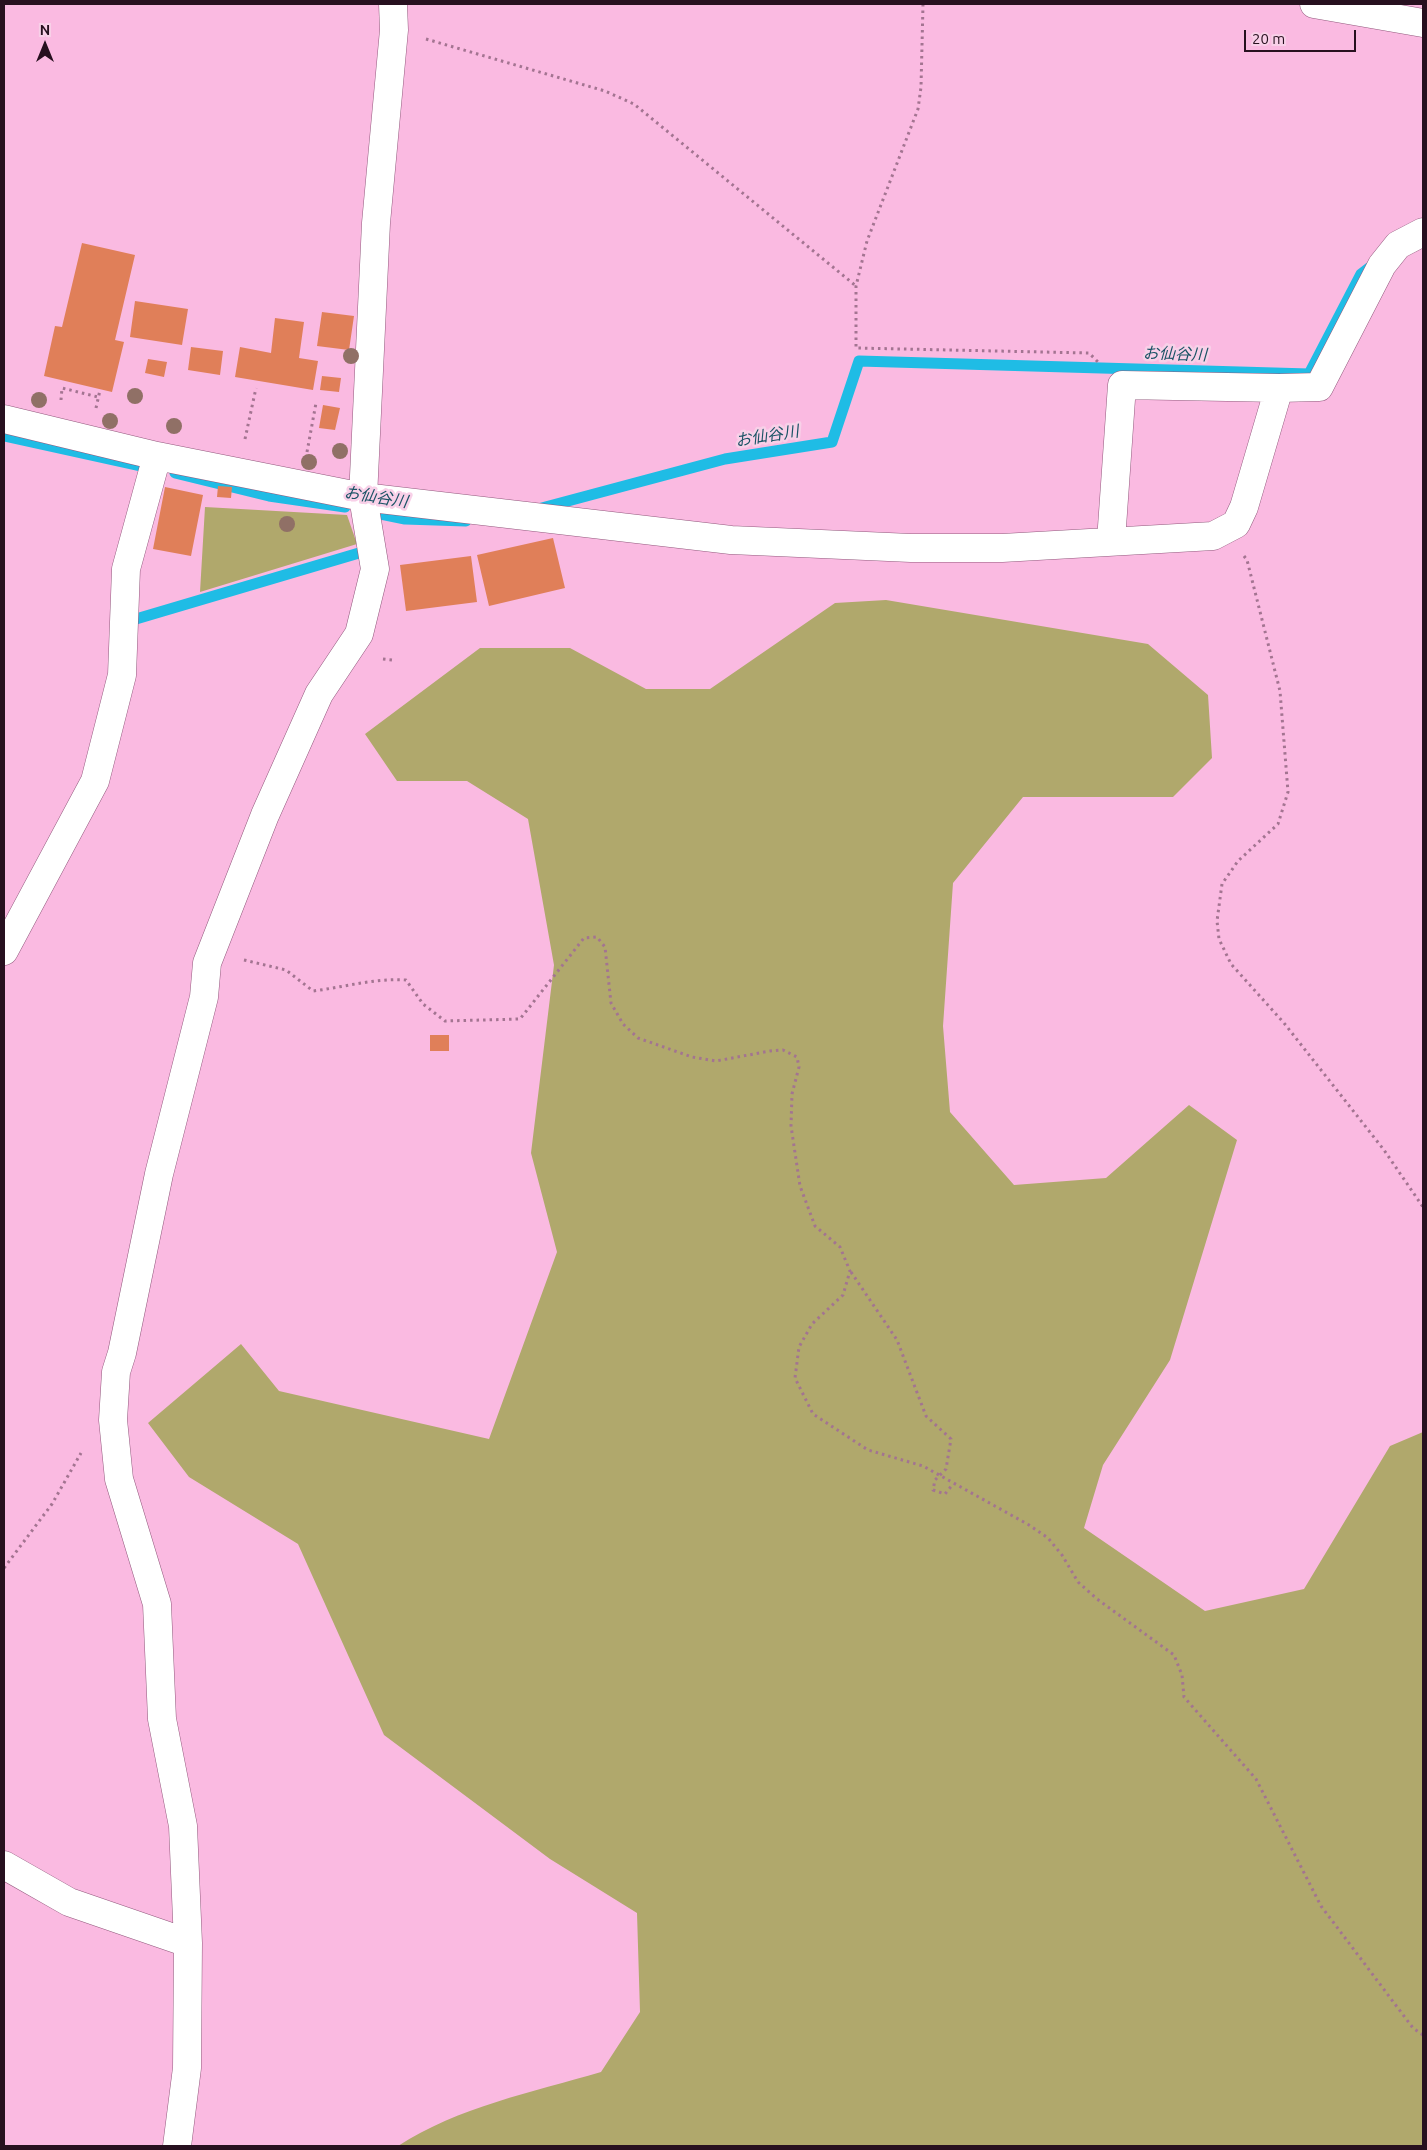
<!DOCTYPE html>
<meta charset="utf-8">
<style>
body{margin:0}
#map{position:relative;width:1427px;height:2150px;overflow:hidden;background:#fabae1;font-family:Ubuntu,sans-serif}
canvas{display:block}
.frame{position:absolute;inset:0;border:5px solid #27101f;pointer-events:none}
.north{position:absolute;left:20px;top:20px;width:50px;height:50px;-webkit-text-stroke:4px #f8d0e8;paint-order:stroke;rotate:0deg;font-size:14px;font-weight:700;line-height:20px;text-align:center;color:#27101f}
.north::after{content:'';display:block;margin:auto;width:18px;height:22px;background:#27101f;clip-path:polygon(50% 0,100% 100%,50% 72%,0 100%)}
.scale{position:absolute;left:1244px;top:30px;width:112px;height:22px;box-sizing:border-box;border:2px solid #27101f;border-top:0;padding-left:6px;font-size:15px;line-height:18px;white-space:nowrap;color:#27101f;-webkit-text-stroke:4px #f8d0e8;paint-order:stroke}
</style>
<div id="map">
<canvas width="1427" height="2150"></canvas>
<div class="frame"></div>
<div class="north">N</div>
<div class="scale">20 m</div>
</div>
<script>
const context = document.querySelector('canvas').getContext('2d');
context.lineJoin = 'round';
function fillPath(path, color) {
  context.fillStyle = color;
  context.fill(path, 'evenodd');
}
function strokePath(path, color, width, dash) {
  context.strokeStyle = color;
  context.lineWidth = width;
  context.lineCap = dash ? 'butt' : 'round';
  context.setLineDash(dash || []);
  context.stroke(path);
}
function drawText(font, color, halo, rows, align = 'center') {
  context.font = font + ' Ubuntu,"Noto Sans JP",sans-serif';
  context.lineWidth = 5;
  context.setLineDash([]);
  context.textBaseline = 'middle';
  context.strokeStyle = halo;
  context.fillStyle = color;
  for (const [text, x, y, turn = 0] of rows) {
    context.save();
    context.translate(x, y);
    context.rotate((+turn || 0) * Math.PI / 180);
    context.textAlign = isNaN(turn) ? turn : align;
    if (halo) context.strokeText(text, 0, 0);
    context.fillText(text, 0, 0);
    context.restore();
  }
}
fillPath(new Path2D(`
 M205,507L347,515L357,544L200,592Z
 M886,600L1148,644L1208,695L1212,758L1173,797H1023L953,883L943,1026L950,1112L1014,1185L1106,1178L1189,1105L1237,1140L1170,1360L1103,1465L1084,1528L1205,1611L1304,1589L1390,1446L1423,1432V2146H398C458,2107 533,2092 601,2072L640,2012L637,1913L550,1859L384,1735L298,1544L189,1477L148,1423L241,1344L279,1391L489,1439L557,1252L531,1153L554,965L528,819L467,781H397L365,734L480,648H570L646,689H710L835,603Z`), '#b0a86c');
strokePath(new Path2D(`
 M4,436L154,469
 M175,473L269,496L345,507
 M538,509L725,459L832,442L859,361L1309,374L1361,274L1374,264
 M366,511L405,519L466,521
 M136,619L359,553`), '#1fbce5', 11);
fillPath(new Path2D(`
 M82,243L135,255L115,340L124,342L112,392L44,376L55,326L62,327Z
 M135,301L188,309L182,345L130,337Z
 M322,312L354,316L349,350L317,346Z
 M275,318L304,322L299,358L318,361L313,390L235,377L240,347L271,353Z
 M191,347L223,351L220,375L188,370Z
 M148,359L167,362L164,377L145,373Z
 M322,376L341,378L339,392L320,390Z
 M323,405L340,408L335,430L319,428Z
 M218,486L232,487L231,498L217,497Z
 M165,487L203,495L191,556L153,549Z
 M553,538L565,588L489,606L477,555Z
 M471,556L477,602L406,611L400,565Z
 M430,1035H449V1051H430Z`), '#e07f59');
const minor = new Path2D(`
 M1314,4L1423,23
 M4,419L157,456L363,497L731,540L911,548H1002L1213,536L1236,524L1244,507L1279,388L1319,387L1382,265L1398,245L1423,232
 M1111,541L1122,385L1279,388
 M4,951L95,781L122,675L126,569L157,456
 M4,1865L69,1902L188,1943
 M177,2146L187,2068L188,1943L183,1826L162,1719L157,1604L119,1479L113,1420L116,1372L122,1353L159,1174L204,997L207,963L265,815L319,694L359,634L375,569L363,497L376,223L394,30L393,4`);
strokePath(minor, '#92597d', 29);
strokePath(new Path2D(`
 M923,4L921,87L918,109L867,241L856,286V348L1089,353L1099,363
 M426,39L605,91L634,104L856,286
 M61,400L62,388L98,397
 M96,408L100,390
 M245,439L256,388
 M307,452L316,403
 M1244,556L1247,560L1280,691L1288,792L1278,824L1238,861L1222,884L1217,921L1219,939L1231,964L1284,1023L1384,1150L1423,1207
 M383,659L392,660
 M244,960L286,970L313,991C345,987 375,978 406,980L423,1004L445,1021L520,1019L584,938L597,937L605,947L611,1003L623,1024L638,1038L692,1057L716,1061L770,1051L783,1050L797,1057L799,1067L792,1094L791,1126L800,1186L815,1226L840,1247L850,1271L843,1295L812,1324L799,1347L795,1378L813,1414L868,1450L923,1466L1029,1525L1048,1538L1062,1555L1078,1582L1097,1599L1174,1655L1182,1675L1184,1697L1256,1779L1321,1906L1413,2028L1423,2035
 M851,1272L897,1340L926,1416L951,1439L946,1469L935,1480L933,1490L945,1494L953,1484
 M4,1568L52,1504L81,1453`), '#a37491', 3, [2.5, 4]);
strokePath(minor, '#fff', 28);
context.fillStyle = '#907066';
for (const [x, y] of [
 [351,356],
 [135,396],
 [39,400],
 [110,421],
 [174,426],
 [340,451],
 [309,462],
 [287,524]
]) {
  context.beginPath();
  context.arc(x, y, 8, 0, 2 * Math.PI);
  context.fill();
}
drawText('italic 16px', '#1a5365', '#f8d0e8', [
 ["お仙谷川",1175,354,2],
 ["お仙谷川",767,436,-9],
 ["お仙谷川",376,497,9]
]);
</script>
